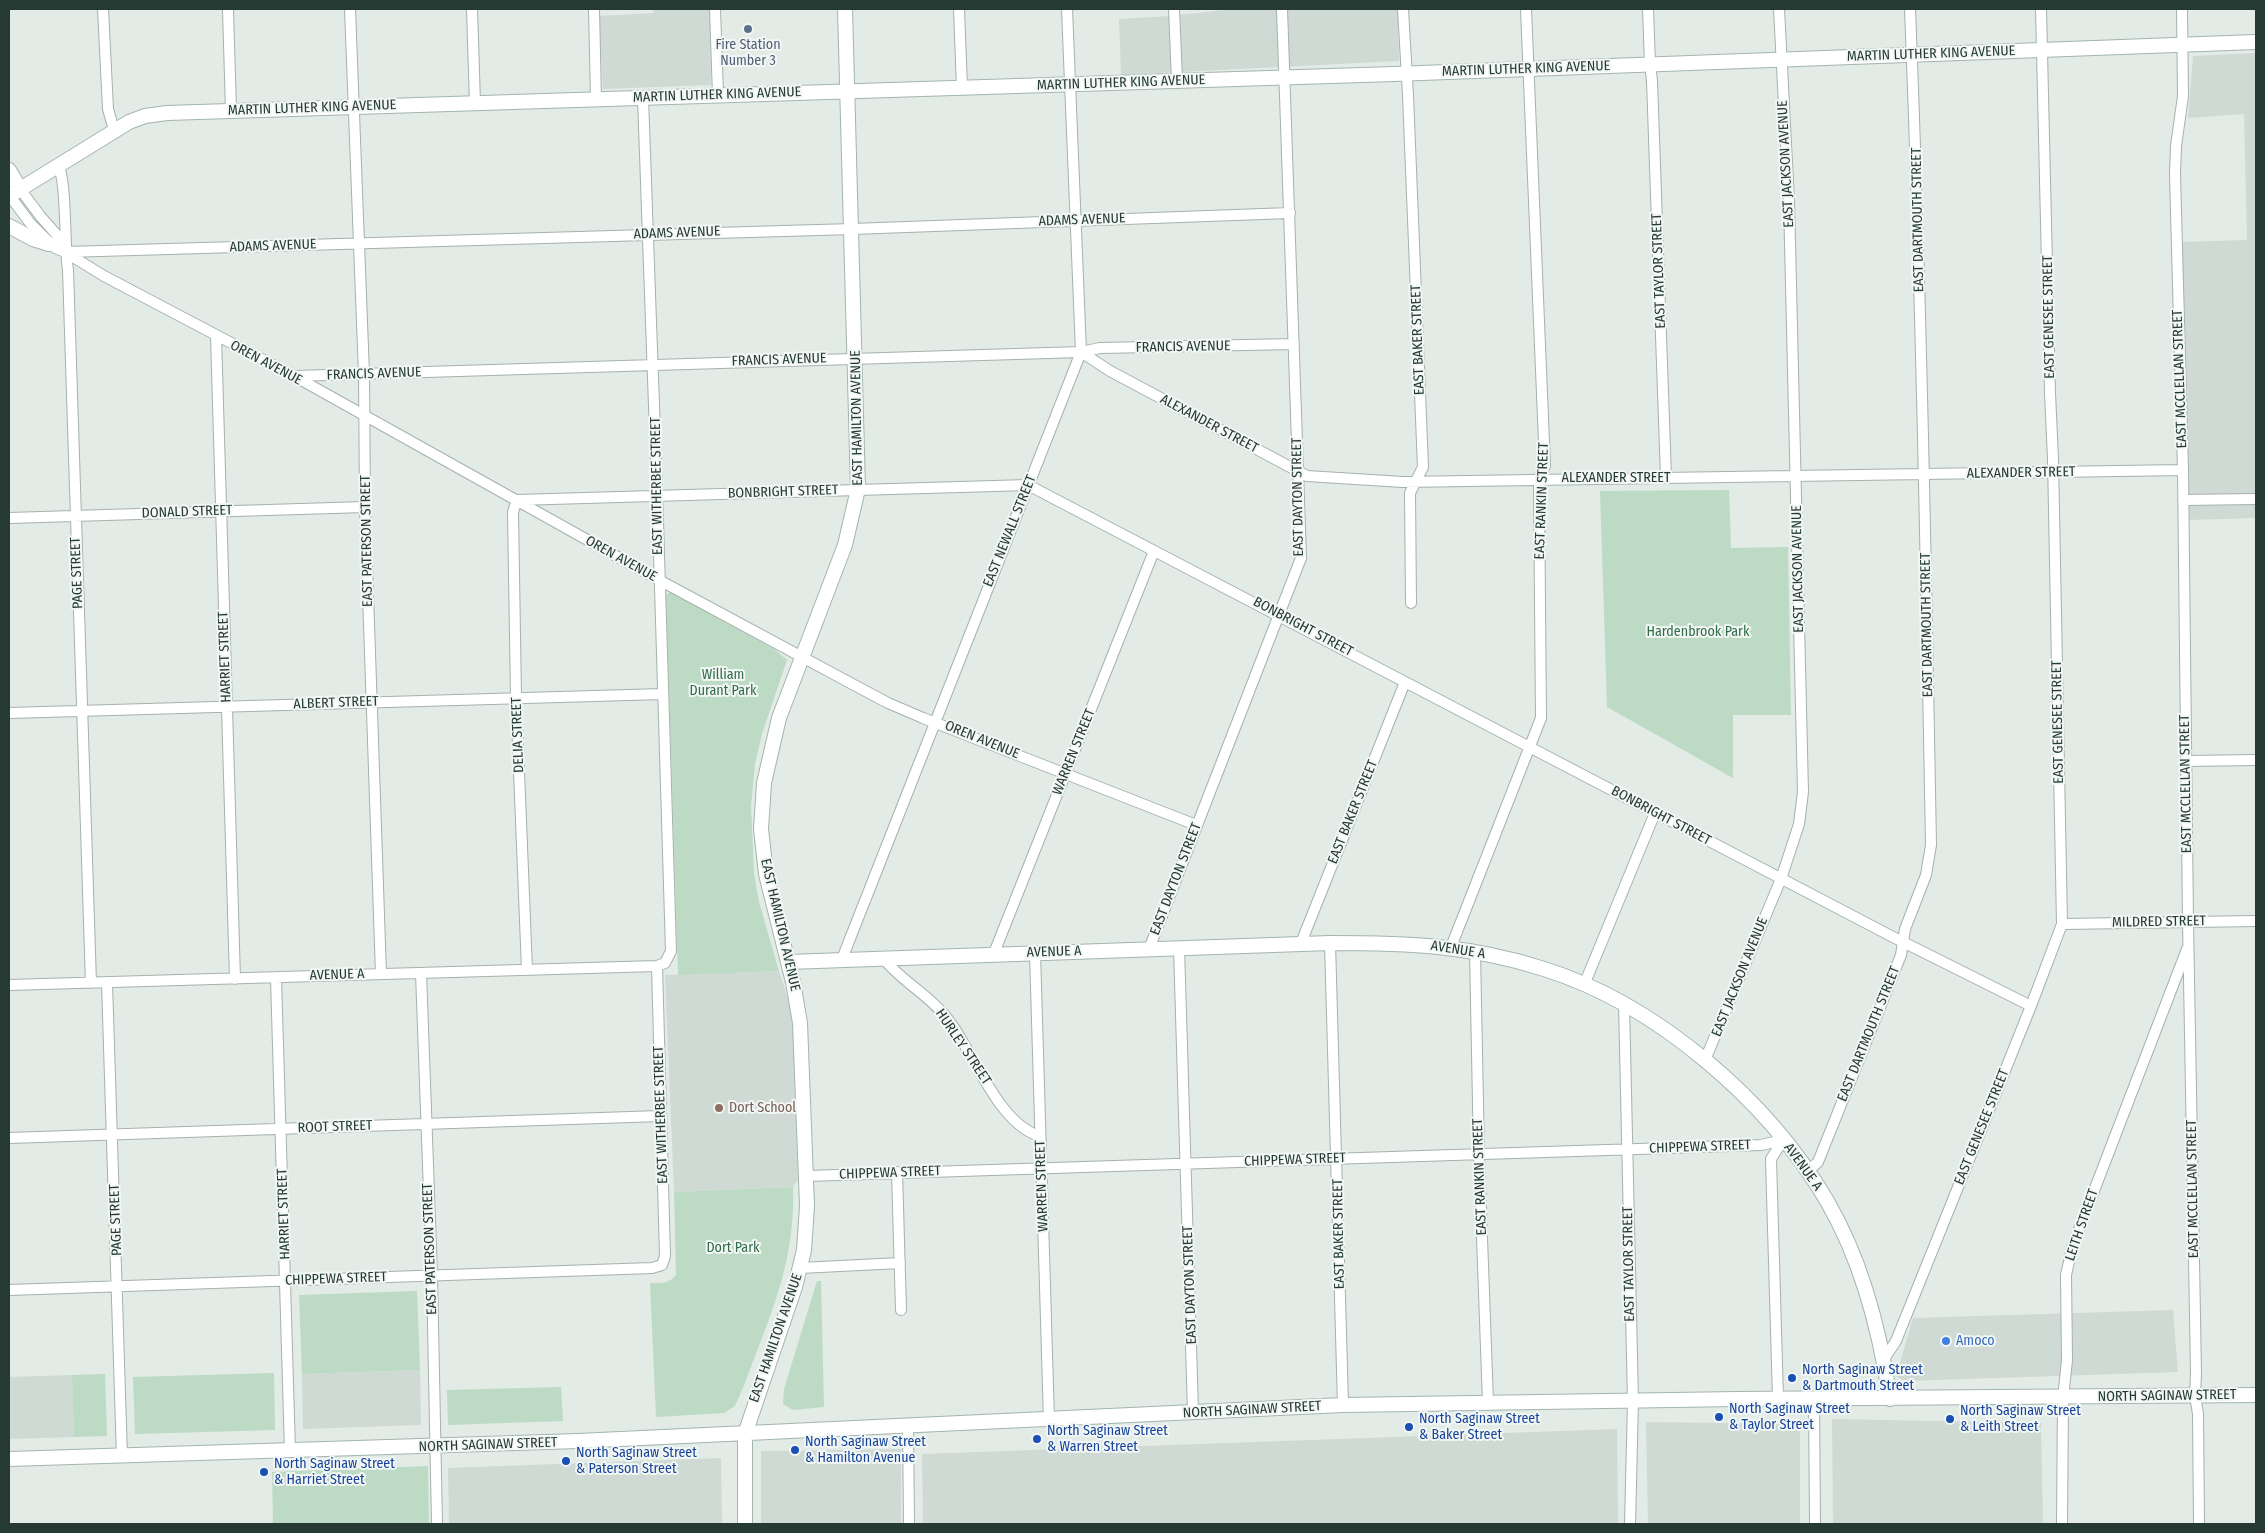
<!DOCTYPE html>
<style>
body{margin:0}
#map{position:relative;width:2265px;height:1533px;overflow:hidden;background:#e2ebe6;font-family:"Fira Sans Condensed",sans-serif}
canvas{display:block}
.frame{position:absolute;inset:0;border:10px solid #243a33;pointer-events:none}
</style>
<div id="map">
<canvas width="2265" height="1533"></canvas>
<div class="frame"></div>
</div>
<script>
const context = document.querySelector('canvas').getContext('2d');
context.lineJoin = 'round';
function fillPath(path, color) {
  context.fillStyle = color;
  context.fill(path, 'evenodd');
}
function strokePath(path, color, width, dash) {
  context.strokeStyle = color;
  context.lineWidth = width;
  context.lineCap = dash ? 'butt' : 'round';
  context.setLineDash(dash || []);
  context.stroke(path);
}
function drawText(font, color, halo, rows, align = 'center') {
  context.font = font + ' "Fira Sans Condensed",sans-serif';
  context.lineWidth = 4;
  context.setLineDash([]);
  context.textBaseline = 'middle';
  context.strokeStyle = halo;
  context.fillStyle = color;
  for (const [text, x, y, turn = 0] of rows) {
    context.save();
    context.translate(x, y);
    context.rotate((+turn || 0) * Math.PI / 180);
    context.textAlign = isNaN(turn) ? turn : align;
    if (halo) context.strokeText(text, 0, 0);
    context.fillText(text, 0, 0);
    context.restore();
  }
}
fillPath(new Path2D(`
 M653,9H710L711,85L603,89L599,16L653,13Z
 M1233,9H1398L1399,61L1121,75L1119,19L1170,16Z
 M2256,53V518L2189,520L2181,242L2247,240L2244,114L2188,118L2193,56Z
 M779,971L793,1015L798,1179L793,1187L674,1192L665,975Z
 M2173,1310L2178,1372L1905,1381L1896,1376L1913,1318Z
 M420,1370L421,1425L303,1429L302,1374Z
 M72,1375L74,1437L9,1439V1377Z
 M1832,1419L2041,1423L2043,1524H1833Z
 M1646,1422L1800,1424V1524H1648Z
 M1617,1429L1618,1524H923L922,1454Z
 M901,1449V1524H761V1451Z
 M721,1458L722,1524H449L448,1468Z`), '#d0dad5');
fillPath(new Path2D(`
 M1729,490L1731,548L1788,547L1791,715H1733V778L1607,707L1600,491Z
 M670,592L774,649L787,660L762,734L755,763L751,806L754,873L759,902L779,971L678,975L666,595Z
 M793,1187C795,1246 780,1292 759,1346C751,1366 744,1387 735,1406L724,1413L656,1417L650,1283C661,1283 669,1284 676,1275L674,1192Z
 M817,1281H821L824,1407L793,1410L783,1404L784,1389Z
 M417,1291L420,1370L302,1374L299,1295Z
 M274,1373L275,1430L135,1434L133,1377Z
 M105,1374L107,1436L74,1437L72,1375Z
 M561,1387L563,1421L448,1425L447,1390Z
 M428,1466L429,1524H273L272,1472Z`), '#bddac4');
const street = new Path2D(`
 M103,9L108,109L114,130
 M228,9L231,111
 M350,9L364,374L365,507L381,974
 M472,9L475,103
 M594,9L596,99
 M715,9L718,95
 M959,9L962,88
 M1174,9L1177,81
 M1403,9L1408,95L1423,467L1410,493L1411,603
 M1648,9L1650,64L1652,81L1666,477
 M2182,9L2183,96L2176,146L2175,174L2183,470L2188,921L2196,1373L2195,1396L2198,1414L2199,1524
 M58,165C67,181 64,246 68,270L91,983
 M20,189L41,217L57,235L62,246
 M10,196L30,223L55,248L65,252L104,276L294,376L659,580L856,686L888,703L923,718L1196,825
 M66,252L852,229L1290,213
 M216,336L235,979
 M1081,352L1110,371L1307,476L1403,482L2183,470
 M295,376L1081,352L1100,348L1294,344
 M2183,500L2256,499
 M9,518L365,507
 M9,713L663,694
 M2186,761L2256,760
 M2062,924L2256,921
 M1301,943L1405,682
 M1330,943L1343,1405
 M1451,947L1541,718L1539,488V478L1545,466L1526,9
 M1179,948L1193,1412
 M1149,949L1301,558L1282,9
 M1475,951L1479,1155L1488,1403
 M994,953L1154,551
 M1035,953L1049,1420
 M883,958C901,981 928,994 947,1018C973,1050 998,1125 1040,1136
 M842,959L1081,352L1067,9
 M527,970L516,697L513,512L517,500L1028,485L1893,937L2031,1006
 M421,973L432,1275L437,1524
 M276,978L290,1451
 M107,983L122,1457
 M9,985L657,966L665,963L671,951C662,667 655,382 643,98
 M1584,985L1655,813
 M1624,1004L1633,1401L1630,1524
 M1705,1060L1781,879L1799,824L1803,792L1789,201L1779,9
 M9,1138L660,1116
 M1808,1171L1818,1162L1901,955L1905,929L1926,875L1931,845C1926,566 1921,287 1910,9
 M897,1172L901,1310
 M807,1176L1761,1145L1783,1140
 M800,1268L900,1263
 M9,1290L652,1268L662,1265L665,1256L657,966
 M1884,1359L1896,1341L2031,1006L2062,924L2053,459L2050,393L2041,9
 M1778,1398L1771,1159L1783,1140
 M1814,1398L1815,1524
 M908,1426L909,1524
 M2062,1524L2063,1398L2067,1360L2066,1275L2072,1248L2187,949`);
const secondary = new Path2D(`
 M9,170L20,189
 M9,196L129,122L145,116L167,113L1394,74L2256,42
 M9,226L33,239L49,244
 M788,962L1330,943C1407,943 1470,945 1544,969C1656,1004 1768,1100 1827,1201C1862,1261 1880,1331 1890,1399
 M9,1459L578,1441L1343,1405L1738,1399L2256,1395
 M745,1524V1434L795,1287L804,1250L807,1206L800,1023L793,982L766,874L761,829L764,783L779,718L845,545L858,489L845,9`);
strokePath(street, '#a5b2ad', 12);
strokePath(secondary, '#a2b5ae', 16);
strokePath(street, '#fff', 10);
strokePath(secondary, '#fff', 14);
for (const [x, y, r, color] of [
 [748,29,5,"#5c6f8a"],
 [719,1108,5,"#8d6e63"],
 [1946,1341,5,"#3f7fe0"],
 [1792,1378,5,"#1a4fb4"],
 [1719,1417,5,"#1a4fb4"],
 [1950,1419,5,"#1a4fb4"],
 [1409,1427,5,"#1a4fb4"],
 [1037,1439,5,"#1a4fb4"],
 [795,1450,5,"#1a4fb4"],
 [566,1461,5,"#1a4fb4"],
 [264,1472,5,"#1a4fb4"]
]) {
  const dot = new Path2D();
  dot.arc(x, y, r, 0, 2 * Math.PI);
  context.fillStyle = color;
  context.fill(dot);
  strokePath(dot, '#f2f7f5', 2);
}
drawText('14px', '#4e5e75', '#f2f7f5', [
 ["Fire Station",748,45],
 ["Number 3",748,61]
]);
drawText('14px', '#243a33', '#f2f7f5', [
 ["MARTIN LUTHER KING AVENUE",1931,54,-2],
 ["MARTIN LUTHER KING AVENUE",1526,69,-2],
 ["MARTIN LUTHER KING AVENUE",1121,83,-2],
 ["MARTIN LUTHER KING AVENUE",717,95,-2],
 ["MARTIN LUTHER KING AVENUE",312,108,-2],
 ["EAST JACKSON AVENUE",1786,164,-93],
 ["ADAMS AVENUE",1082,220,-2],
 ["EAST DARTMOUTH STREET",1918,220,-91],
 ["ADAMS AVENUE",677,233,-2],
 ["ADAMS AVENUE",273,246,-2],
 ["EAST TAYLOR STREET",1659,271,-92],
 ["EAST GENESEE STREET",2049,317,-91],
 ["EAST BAKER STREET",1418,340,-92],
 ["FRANCIS AVENUE",1183,347,-1],
 ["FRANCIS AVENUE",779,360,-2],
 ["OREN AVENUE",266,363,28],
 ["FRANCIS AVENUE",374,374,-2],
 ["EAST MCCLELLAN STREET",2180,379,-92],
 ["EAST HAMILTON AVENUE",857,418,-91],
 ["ALEXANDER STREET",1209,424,28],
 ["ALEXANDER STREET",2021,473,-1],
 ["ALEXANDER STREET",1616,478],
 ["EAST WITHERBEE STREET",657,486,-91],
 ["BONBRIGHT STREET",783,492,-2],
 ["EAST DAYTON STREET",1298,497,-91],
 ["EAST RANKIN STREET",1542,501,-88],
 ["DONALD STREET",187,512,-2],
 ["EAST NEWALL STREET",1010,531,-68],
 ["EAST PATERSON STREET",367,541,-91],
 ["OREN AVENUE",621,559,29],
 ["EAST JACKSON AVENUE",1798,569,-91],
 ["PAGE STREET",77,573,-92],
 ["EAST DARTMOUTH STREET",1927,625,-91],
 ["BONBRIGHT STREET",1303,627,28],
 ["HARRIET STREET",225,657,-92],
 ["ALBERT STREET",336,703,-2],
 ["EAST GENESEE STREET",2058,722,-91],
 ["DELIA STREET",518,735,-92],
 ["OREN AVENUE",982,740,22],
 ["WARREN STREET",1074,752,-68],
 ["EAST MCCLELLAN STREET",2186,784,-91],
 ["EAST BAKER STREET",1353,812,-68],
 ["BONBRIGHT STREET",1661,816,28],
 ["EAST DAYTON STREET",1176,879,-69],
 ["MILDRED STREET",2159,922,-1],
 ["EAST HAMILTON AVENUE",780,925,77],
 ["AVENUE A",1458,950,9],
 ["AVENUE A",1054,952,-2],
 ["AVENUE A",337,975,-2],
 ["EAST JACKSON AVENUE",1740,977,-68],
 ["EAST DARTMOUTH STREET",1869,1034,-68],
 ["HURLEY STREET",963,1047,56],
 ["EAST WITHERBEE STREET",661,1115,-92],
 ["ROOT STREET",335,1127,-2],
 ["EAST GENESEE STREET",1982,1127,-68],
 ["CHIPPEWA STREET",1700,1147,-2],
 ["CHIPPEWA STREET",1295,1160,-2],
 ["AVENUE A",1803,1167,54],
 ["CHIPPEWA STREET",890,1173,-2],
 ["EAST RANKIN STREET",1480,1177,-92],
 ["WARREN STREET",1042,1186,-92],
 ["EAST MCCLELLAN STREET",2193,1189,-91],
 ["HARRIET STREET",284,1214,-92],
 ["PAGE STREET",116,1220,-92],
 ["LEITH STREET",2082,1225,-71],
 ["EAST BAKER STREET",1339,1234,-91],
 ["EAST PATERSON STREET",430,1249,-92],
 ["EAST TAYLOR STREET",1629,1264,-91],
 ["CHIPPEWA STREET",336,1279,-2],
 ["EAST DAYTON STREET",1190,1285,-92],
 ["EAST HAMILTON AVENUE",776,1338,-71],
 ["NORTH SAGINAW STREET",2167,1396,-1],
 ["NORTH SAGINAW STREET",1252,1410,-3],
 ["NORTH SAGINAW STREET",488,1445,-2]
]);
drawText('14px', '#326c47', '#f2f7f5', [
 ["Hardenbrook Park",1698,632],
 ["William",723,675],
 ["Durant Park",723,691],
 ["Dort Park",733,1248]
]);
drawText('14px', '#785e54', '#f2f7f5', [
 ["Dort School",729,1108]
], 'left');
drawText('14px', '#366cbe', '#f2f7f5', [
 ["Amoco",1956,1341]
], 'left');
drawText('14px', '#164399', '#f2f7f5', [
 ["North Saginaw Street",1802,1370],
 ["& Dartmouth Street",1802,1386],
 ["North Saginaw Street",1729,1409],
 ["& Taylor Street",1729,1425],
 ["North Saginaw Street",1960,1411],
 ["& Leith Street",1960,1427],
 ["North Saginaw Street",1419,1419],
 ["& Baker Street",1419,1435],
 ["North Saginaw Street",1047,1431],
 ["& Warren Street",1047,1447],
 ["North Saginaw Street",805,1442],
 ["& Hamilton Avenue",805,1458],
 ["North Saginaw Street",576,1453],
 ["& Paterson Street",576,1469],
 ["North Saginaw Street",274,1464],
 ["& Harriet Street",274,1480]
], 'left');
</script>
